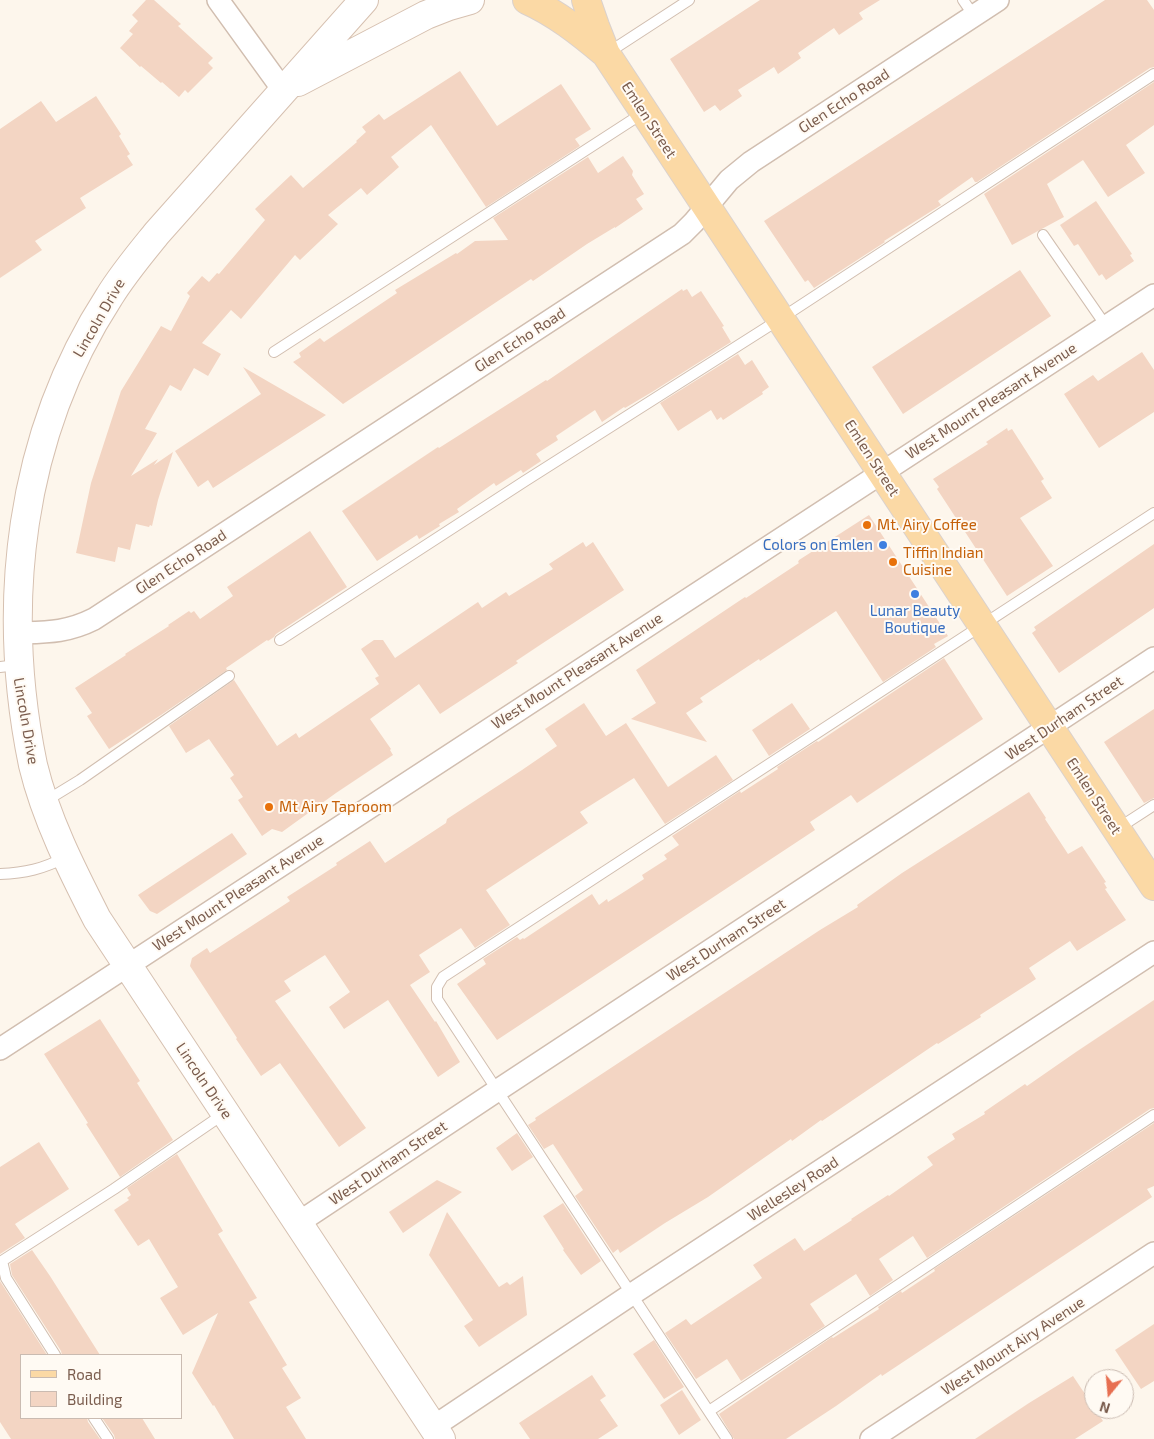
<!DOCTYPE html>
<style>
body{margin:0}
#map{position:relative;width:1154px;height:1439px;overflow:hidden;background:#fdf6ec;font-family:"Exo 2",sans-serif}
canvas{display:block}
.legend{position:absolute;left:20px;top:1354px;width:162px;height:65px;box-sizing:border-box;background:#fffaf3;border:1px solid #cabbb1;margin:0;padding:6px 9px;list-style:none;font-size:15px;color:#7a5c4d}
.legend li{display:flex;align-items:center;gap:10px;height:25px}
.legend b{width:25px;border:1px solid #cabbb1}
.north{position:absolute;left:1084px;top:1369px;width:50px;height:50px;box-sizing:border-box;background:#fffaf3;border:1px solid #cabbb1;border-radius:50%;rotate:197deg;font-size:14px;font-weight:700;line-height:20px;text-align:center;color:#7a5c4d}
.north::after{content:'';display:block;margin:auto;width:18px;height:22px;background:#e76f51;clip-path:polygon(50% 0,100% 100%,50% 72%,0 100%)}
</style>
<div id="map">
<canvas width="1154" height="1439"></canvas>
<ul class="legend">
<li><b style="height:6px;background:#fbd9a5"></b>Road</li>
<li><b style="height:14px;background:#f3d5c3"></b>Building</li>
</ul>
<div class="north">N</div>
</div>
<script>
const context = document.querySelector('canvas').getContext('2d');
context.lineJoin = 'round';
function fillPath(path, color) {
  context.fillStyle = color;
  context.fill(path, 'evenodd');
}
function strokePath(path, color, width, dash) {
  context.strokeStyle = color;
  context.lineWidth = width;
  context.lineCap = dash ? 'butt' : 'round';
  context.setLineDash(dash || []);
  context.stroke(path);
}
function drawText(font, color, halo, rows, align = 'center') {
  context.font = font + ' "Exo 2",sans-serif';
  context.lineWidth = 4;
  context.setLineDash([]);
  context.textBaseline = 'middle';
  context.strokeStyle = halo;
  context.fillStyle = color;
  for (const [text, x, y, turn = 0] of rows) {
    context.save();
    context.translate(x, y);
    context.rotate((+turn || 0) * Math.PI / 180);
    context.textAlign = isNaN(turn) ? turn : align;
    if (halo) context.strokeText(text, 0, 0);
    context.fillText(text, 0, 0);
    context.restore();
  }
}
fillPath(new Path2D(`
 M146,0H154L181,24L178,26L213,58L208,63L213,68L188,93L185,90L179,97L162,82L161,83L141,66L140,67L120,48L133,34L129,31L138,21L132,15Z
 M760,0H880L859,13L863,19L839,35L834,28L798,53L801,58L778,74L774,67L738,90L742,96L720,111L715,105L704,112L670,59Z
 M1105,0H1147L1154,10V67L1150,68L977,182H975L972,177L938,201L941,205L884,241L885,242L814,288L808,280L805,282L764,221Z
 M460,71L497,126L561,84L591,129L575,139L580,146L486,207L431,125L391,157L399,167L367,195L361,188L328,215L338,224L300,260L295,255L241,319L231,310L202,343L221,354L208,376L194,368L181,391L170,385L145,429L157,433L131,476L158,459L154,465L173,452L158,500L152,526L150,525L149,527L136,524L130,550L118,547L115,562L76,553L91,483L121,391L161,326L171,331L190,296L187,293L202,276L209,282L217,273L219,274L265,220L255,209L291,175L303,188L357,142L356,141L366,132L362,127L379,114L384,120Z
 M1154,82V125L1126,145L1145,173L1108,197L1083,160L1047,184L1064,217L1012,245L984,194Z
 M96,96L121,134L119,136L130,154L127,156L133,165L80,198L86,208L35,241L42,250L0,278V129L41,101L56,122Z
 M623,156L633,171L632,175L644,194L636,199L643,209L615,228V227L587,244L533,281L531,279L343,404L293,362L301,357L299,353L320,338L324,342L397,293L395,290L456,253L457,254L475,241L508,240L493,218L588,157L598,173Z
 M1096,201L1132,254L1130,255L1134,261L1106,280L1102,274L1099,276L1078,244L1074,246L1060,225Z
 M1020,270L1051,316L903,414L872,367Z
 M682,289L683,291L687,289L692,297L701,291L724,326L722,327L731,342L652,392L625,408L624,407L602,422L595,410L556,436L558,440L536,454L541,461L523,473L521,470L496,486L494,483L457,509L459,512L439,524L440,526L419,539L417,535L377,561L342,511L438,447L439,448L546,380L547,381Z
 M1142,352L1154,370V412L1099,448L1064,394L1093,375L1098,381Z
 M738,354L745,365L752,360L769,387L762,392L763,394L723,420L721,417L717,420L711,410L678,431L660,403Z
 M243,367L326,415L213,488L208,480L198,487L175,451L261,394Z
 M1007,428L1008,431L1012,429L1044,479L1041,481L1052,498L1020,518L1053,566L1007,596L937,489L939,487L933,479L988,444L986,442Z
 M869,515L948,636L934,644L936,647L883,682L836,611L760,661L759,659L700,698L703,702L686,713L707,742L631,719L656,703L636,670L745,597L746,598L799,563L798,562L799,560Z
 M310,531L347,587L276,634L274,637L268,641L267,640L226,668L227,670L161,715L109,749L87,716L92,713L75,688L126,655L125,654L169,626L168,625L189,611L191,613L194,611L200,619L233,596L227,587Z
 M583,542L586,547L593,542L624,590L543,643L516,661L518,663L440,714L419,684L370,719L391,749L390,750L393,755L336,793L282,832L272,829L262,836L238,800L243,797L230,778L234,775L209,739L186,753L169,726L234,680L277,746L296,733L299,738L379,684L375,678L379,676L361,649L374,640H383L395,658L478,602L482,608L506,592L509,596L553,569L549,564Z
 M1154,544V608L1059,673L1032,633L1036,630L1034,627Z
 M944,658L983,719L857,803L851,795L810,822L815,830L497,1040L457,984L486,964L483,959L517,937L520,940L523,938L524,939L592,894L599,905L607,899L608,902L627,890L644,879L642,875L667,859L664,855L679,845L672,836L740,791L741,793L778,769L777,767L817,741L818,742Z
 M584,703L606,736L626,723L668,787L716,755L733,780L665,824L634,778L580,812L588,823L486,890L510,925L475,948L461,928L419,955L430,972L410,985L435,1022L436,1021L460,1062L438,1077L388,1000L344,1029L329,1007L350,992L325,955L284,981L291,991L275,1001L366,1128L339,1147L280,1063L261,1076L236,1039L237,1038L190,966L192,958L207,948L210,953L290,901L287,897L337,865L336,863L370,841L385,863L446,823L447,819L522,770L557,746L545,729Z
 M792,703L810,729L769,756L752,730Z
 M1154,709V798L1144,803L1104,742Z
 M1029,792L1046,818L1045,819L1068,854L1082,846L1106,882L1104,883L1107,888L1105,889L1126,920L1077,951L1070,941L1029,968L1036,979L980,1015L981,1017L938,1044L937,1043L822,1121L821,1120L792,1141L791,1139L708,1197L665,1223L620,1253L618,1249L613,1253L575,1196L583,1190L553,1144L544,1149L528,1125L536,1120L535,1118L820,930L858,907L857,905L902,873Z
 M232,833L247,854L157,914L150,911L138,895Z
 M1154,1000V1108L1150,1109L927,1258L913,1236L879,1259L893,1280L870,1296L856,1274L810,1304L825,1326L741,1381L727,1359L696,1379L665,1333L686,1319L691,1325L762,1278L753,1265L795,1238L804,1251L852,1220L851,1219L888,1195L889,1196L933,1165L927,1157L955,1139L952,1134L985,1114L984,1112L1025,1084L1027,1086L1076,1052Z
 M100,1019L140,1081L137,1083L173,1140L120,1177L86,1124L88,1123L44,1054Z
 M1154,1123V1186L1147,1189L1152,1197L882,1376L881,1374L836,1406L786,1439H734L719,1414L832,1337L833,1338L879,1309L878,1307L901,1291L902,1293L935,1271L934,1269Z
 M517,1133L533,1157L512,1171L496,1148Z
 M39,1142L69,1189L15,1224L25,1238L0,1254V1167Z
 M177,1154L223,1231L218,1234L257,1298L249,1302L287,1365L282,1368L301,1398L286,1407L306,1439H234L214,1405L213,1406L192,1373L218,1313L183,1335L160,1298L178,1287L149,1239L138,1246L114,1210L129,1200L127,1198L131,1195L127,1188Z
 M437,1180L462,1192L403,1233L389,1212Z
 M563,1203L601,1261L581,1275L563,1250L564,1249L543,1216Z
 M447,1212L499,1287L507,1282L510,1285L523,1276L527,1315L479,1347L464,1326L473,1320L429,1255Z
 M32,1250L50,1276L100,1355H62L61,1351L12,1275L10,1264Z
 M0,1281L47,1355H21V1418H87L88,1422L100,1439H11L0,1422Z
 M1154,1324V1381L1141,1389L1115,1350Z
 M654,1340L684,1387L664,1399L633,1354Z
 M592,1375L606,1396L600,1400L618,1426L598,1439H530L519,1423Z
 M1073,1376L1103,1421L1075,1439H975L1029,1403Z
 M682,1390L701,1420L679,1435L660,1405Z
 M102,1418H142L155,1439H115L114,1435Z`), '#f3d5c3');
const service = new Path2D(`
 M963,0L974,16
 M606,54L689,0
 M1043,235L1106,326
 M274,352L643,113
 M280,640L525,481L780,319L1154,74
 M0,667L17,665
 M44,802L80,780L229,676
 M1117,829L1154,805
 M0,874C25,873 43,869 66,857
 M55,1355L6,1278L2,1261L114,1189L225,1113
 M709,1411L1154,1115
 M94,1418L108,1439
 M727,1439L437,999V987L443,977L1154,513`);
const minor = new Path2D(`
 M218,0L283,90
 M16,633C46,632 66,633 94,619L682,234L694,222L729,180L751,162L998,0
 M0,1049L1154,295
 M298,1223L498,1090L1154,658
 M433,1427L632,1294L1154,952
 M871,1439L1154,1253`);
const secondary = new Path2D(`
 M364,0L157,233C140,254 123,274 109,297C19,436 0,605 33,765C46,819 72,870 97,919L441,1439
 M298,82L426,15L449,6L470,0`);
const primary = new Path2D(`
 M527,0C556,13 580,32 605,53
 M586,0L595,26L606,54L1154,886`);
strokePath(service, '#d1beb0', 12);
strokePath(minor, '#d1beb0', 24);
strokePath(secondary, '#d6c0b0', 30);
strokePath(primary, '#dad1cd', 30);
strokePath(service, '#fff', 10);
strokePath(minor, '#fff', 21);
strokePath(secondary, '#fff', 28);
strokePath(primary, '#fbd9a5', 28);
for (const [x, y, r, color] of [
 [867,525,5,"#e8710a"],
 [883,545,5,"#3f7fe0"],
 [893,562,5,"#e8710a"],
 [915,594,5,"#3f7fe0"],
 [269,807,5,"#e8710a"]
]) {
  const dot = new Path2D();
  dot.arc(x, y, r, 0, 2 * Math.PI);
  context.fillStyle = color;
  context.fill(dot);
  strokePath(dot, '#fffaf3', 2);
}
drawText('15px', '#7a5c4d', '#fffaf3', [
 ["Glen Echo Road",844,101,-33],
 ["Emlen Street",649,120,57],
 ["Lincoln Drive",99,318,-60],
 ["Glen Echo Road",520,340,-33],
 ["West Mount Pleasant Avenue",991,401,-33],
 ["Emlen Street",872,458,57],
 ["Glen Echo Road",181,562,-33],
 ["West Mount Pleasant Avenue",577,671,-33],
 ["West Durham Street",1064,718,-34],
 ["Lincoln Drive",26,721,80],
 ["Emlen Street",1094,796,57],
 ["West Mount Pleasant Avenue",238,893,-33],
 ["West Durham Street",726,940,-33],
 ["Lincoln Drive",204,1081,56],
 ["West Durham Street",388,1163,-34],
 ["Wellesley Road",793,1189,-33],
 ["West Mount Airy Avenue",1013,1346,-33]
]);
drawText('15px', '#c56008', '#fffaf3', [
 ["Mt. Airy Coffee",877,525],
 ["Tiffin Indian",903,553],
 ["Cuisine",903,570],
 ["Mt Airy Taproom",279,807]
], 'left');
drawText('15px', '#366cbe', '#fffaf3', [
 ["Colors on Emlen",873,545],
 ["Lunar Beauty",915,611,"center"],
 ["Boutique",915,628,"center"]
], 'right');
</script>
